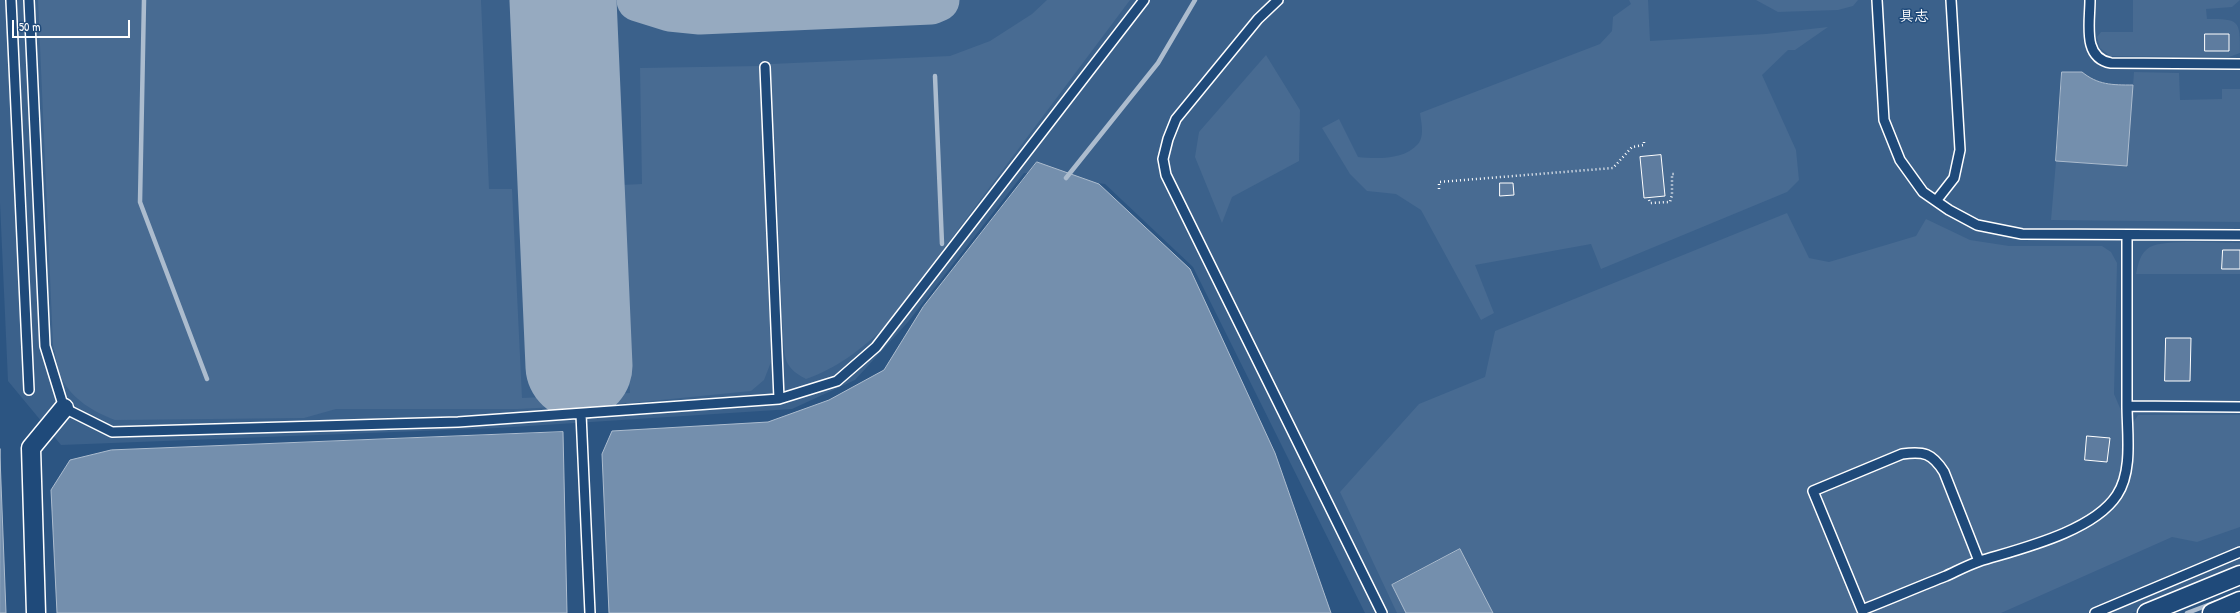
<!DOCTYPE html>
<meta charset="utf-8">
<style>
body{margin:0}
#map{position:relative;width:2240px;height:613px;overflow:hidden;background:#2c5582;font-family:"Patrick Hand",sans-serif}
canvas{display:block}
.scale{position:absolute;left:12px;top:20px;width:118px;height:18px;box-sizing:border-box;border:2px solid #fff;border-top:0;padding-left:5px;font-size:12px;line-height:14px;white-space:nowrap;color:#fff;-webkit-text-stroke:3px #1f4a7a;paint-order:stroke}
</style>
<div id="map">
<canvas width="2240" height="613"></canvas>
<div class="scale">50 m</div>
</div>
<script>
const context = document.querySelector('canvas').getContext('2d');
context.lineJoin = 'round';
function fillPath(path, color) {
  context.fillStyle = color;
  context.fill(path, 'evenodd');
}
function strokePath(path, color, width, dash) {
  context.strokeStyle = color;
  context.lineWidth = width;
  context.lineCap = dash ? 'butt' : 'round';
  context.setLineDash(dash || []);
  context.stroke(path);
}
function drawText(font, color, halo, rows, align = 'center') {
  context.font = font + ' "Patrick Hand","Klee One",sans-serif';
  context.lineWidth = 3;
  context.setLineDash([]);
  context.textBaseline = 'middle';
  context.strokeStyle = halo;
  context.fillStyle = color;
  for (const [text, x, y, turn = 0] of rows) {
    context.save();
    context.translate(x, y);
    context.rotate((+turn || 0) * Math.PI / 180);
    context.textAlign = isNaN(turn) ? turn : align;
    if (halo) context.strokeText(text, 0, 0);
    context.fillText(text, 0, 0);
    context.restore();
  }
}
fillPath(new Path2D(`
 M0,0H2240V568L2132,613H1365L1193,267L1105,184L1024,173L908,322L855,380L792,409L498,428L61,445L8,381L0,203Z`), '#3b618b');
fillPath(new Path2D(`
 M38,0H481L489,189H512L522,398L630,393L621,185L642,184L640,68L760,66L771,362L764,380L751,391L631,403L518,409H336L304,418L115,420C94,412 73,400 62,379C57,369 56,356 53,345Z
 M1047,0H1130L885,327C863,348 836,369 806,379C783,367 785,358 783,335L771,64L950,56L990,41L1032,14Z
 M1629,0H1648L1650,41L1766,34L1828,27L1795,50H1788L1762,75L1796,150L1799,180L1787,192L1601,269L1591,244L1475,265L1494,313L1481,320L1421,210L1396,194L1367,191L1350,174L1322,128L1339,119L1358,157C1377,159 1404,160 1418,144C1425,136 1421,122 1420,113L1600,44L1612,31L1613,17L1631,4Z
 M1756,0H1858L1853,6L1838,10L1778,12Z
 M2133,0H2240L2232,7L2206,9L2207,19C2240,19 2240,20 2240,53L2229,57L2110,56L2100,48L2097,37L2101,32H2133Z
 M1266,55L1300,110L1299,161L1232,197L1222,223L1195,157L1199,132Z
 M2134,72L2179,73L2180,100L2222,99V89H2240V222L2051,220L2056,161L2127,166Z
 M1787,213L1809,258L1829,262L1916,236L1926,219L1970,240L2009,246H2102L2111,252L2117,263L2114,394L2129,429L2138,415H2240V527L2197,542L2172,537L2001,613H1397L1340,492L1419,404L1485,377L1495,331Z
 M2240,243V274H2136C2138,264 2140,253 2150,247C2163,239 2221,243 2240,243Z`), '#486b92');
const water = new Path2D(`
 M2062,72H2082C2098,85 2112,85 2133,85L2127,166L2056,161Z
 M1037,162L1099,184L1190,269L1275,453L1331,613H609L602,454L612,431L768,422L829,400L884,370L923,307Z
 M563,432L567,613H57L51,490L70,460L111,450Z
 M0,449V457L6,613H0Z
 M1460,549L1493,613H1406L1392,585Z`);
fillPath(water, '#748fad');
strokePath(water, '#acbcce', 1);
strokePath(new Path2D(`
 M144,0L140,202L207,379
 M935,76L942,244
 M1066,178L1158,63L1195,0
 M2187,613L2216,602`), '#acbcce', 4.5);
strokePath(new Path2D(`
 M638,0L670,10L700,13L931,3L938,0`), '#96aac0', 43);
strokePath(new Path2D(`
 M563,0L579,366`), '#96aac0', 107);
const building = new Path2D(`
 M2205,34H2229V51H2205Z
 M1661,155L1665,196L1644,198L1640,157Z
 M1500,183H1513L1514,195L1500,196Z
 M2223,250H2240V269H2222Z
 M2166,338H2191L2190,381H2165Z
 M2087,436L2110,438L2107,462L2085,460Z`);
fillPath(building, '#5e7c9f');
strokePath(building, '#fff', 1);
const service = new Path2D(`
 M11,0L29,390
 M29,0L45,346L64,408L112,432L458,422L779,399L837,381L876,347L1144,0
 M1278,0L1258,19L1176,119L1168,139L1163,159L1166,175L1382,613
 M1877,0L1884,120L1900,160L1923,192L1949,210L1977,225L2022,234L2240,235
 M2090,0C2090,23 2082,58 2111,63L2240,64
 M765,67L779,399
 M1936,201L1954,178L1960,150L1951,0
 M2127,235V406L2240,407
 M581,414L590,613
 M1979,561L1944,472C1932,453 1924,451 1902,454L1813,491L1862,610C1890,599 1918,587 1946,576C1957,571 1968,565 1980,561C2019,549 2093,532 2117,495C2133,471 2127,433 2127,406
 M2095,613L2240,552`);
const minor = new Path2D(`
 M36,613L31,448L64,408
 M2147,613L2240,575
 M2212,613L2240,601`);
strokePath(service, '#fff', 12);
strokePath(minor, '#fff', 21);
strokePath(new Path2D(`
 M1439,189V182L1613,168L1632,147L1644,145V142
 M1649,200L1650,203L1670,202L1672,195V174H1676`), '#fff', 2.5, [1, 3]);
strokePath(service, '#1f4a7a', 9);
strokePath(minor, '#1f4a7a', 18);
drawText('bold 15px', '#fff', '#1f4a7a', [
 ["具志",1914,17]
]);
</script>
